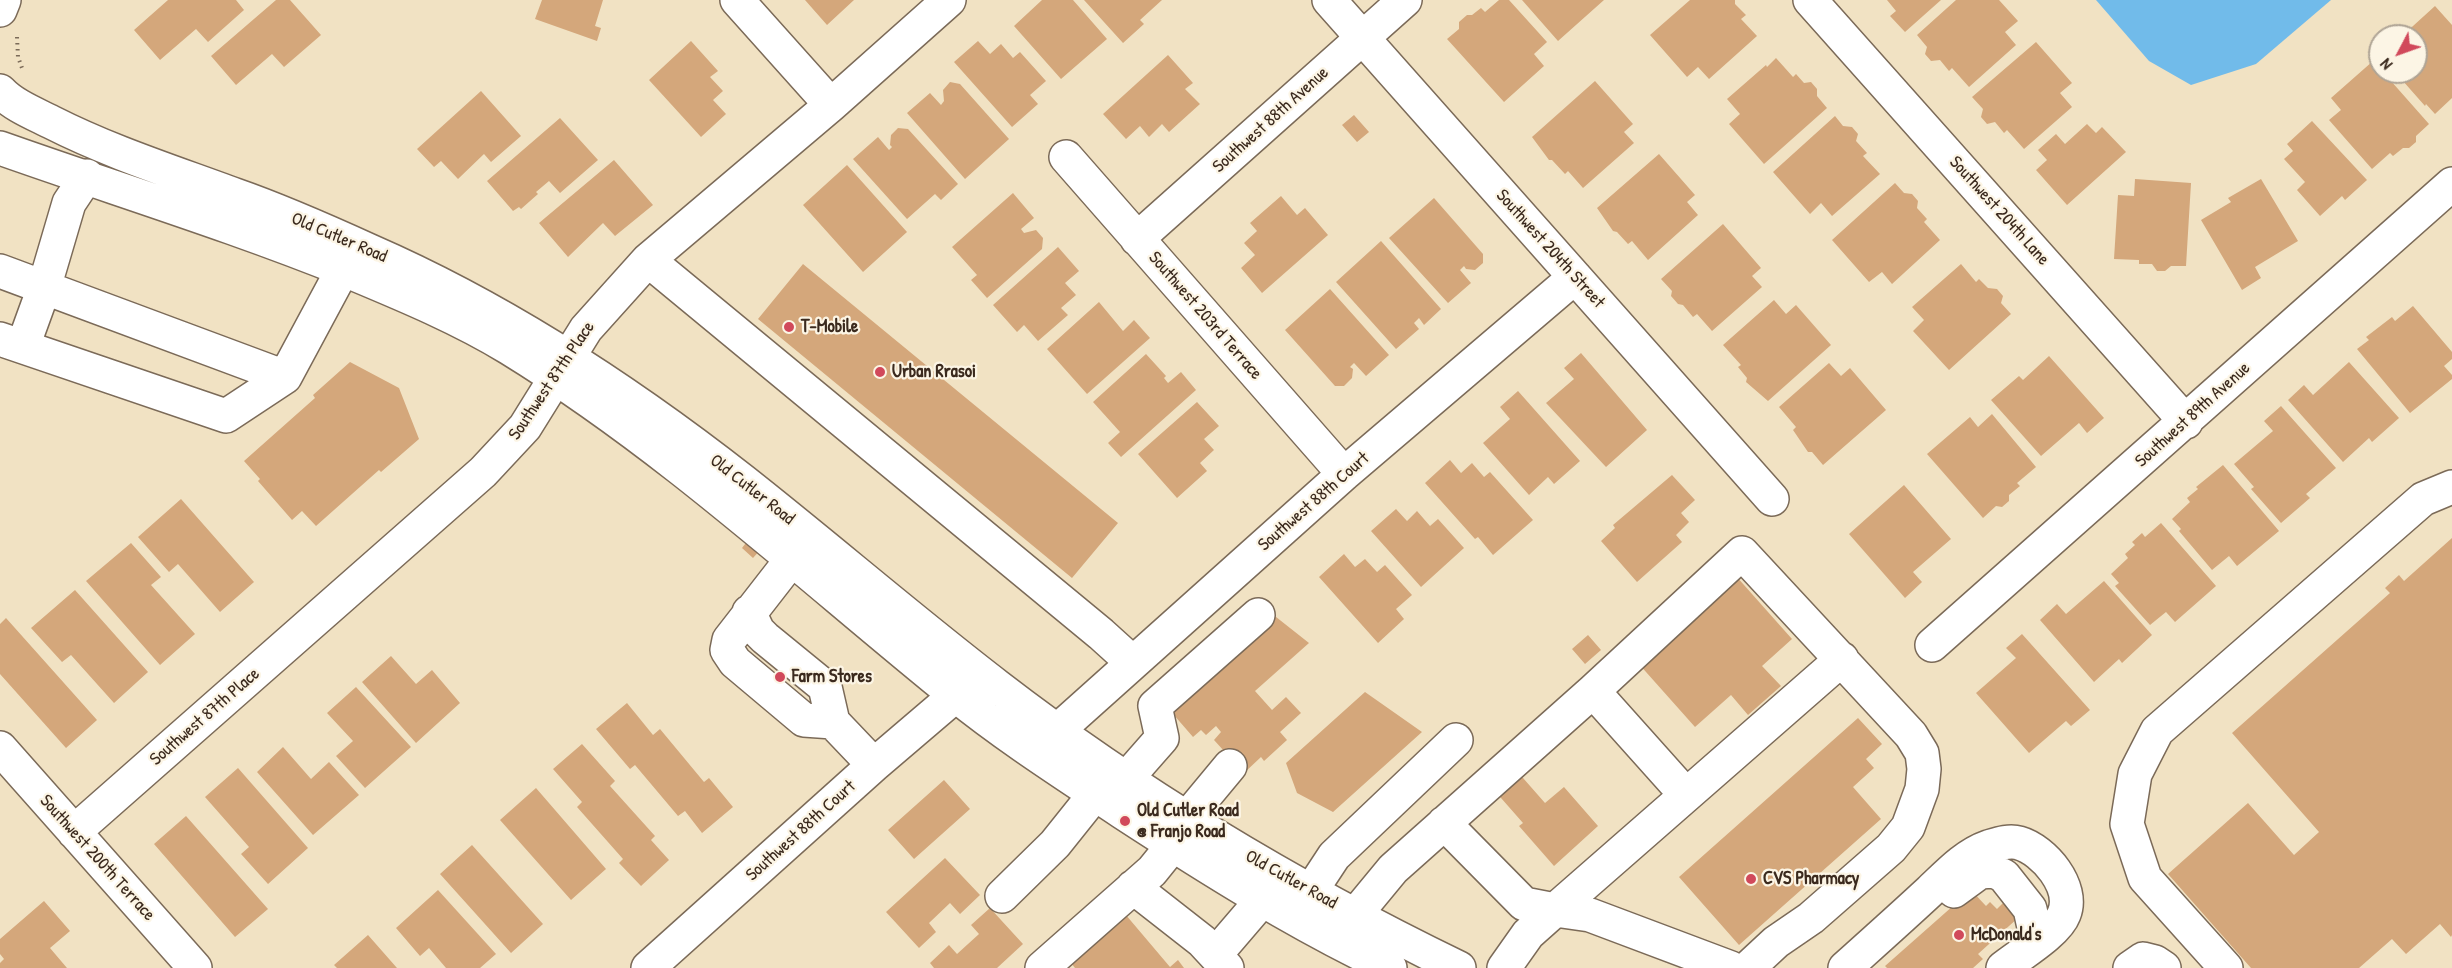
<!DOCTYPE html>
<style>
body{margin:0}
#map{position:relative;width:2452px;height:968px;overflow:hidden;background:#f1e2c3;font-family:"Patrick Hand",sans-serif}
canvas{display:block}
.north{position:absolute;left:2368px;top:24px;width:60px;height:60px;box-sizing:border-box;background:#fcf5e5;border:2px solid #afa495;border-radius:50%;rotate:229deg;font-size:16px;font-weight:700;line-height:24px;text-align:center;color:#3b2a1e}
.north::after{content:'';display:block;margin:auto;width:21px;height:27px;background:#d1495b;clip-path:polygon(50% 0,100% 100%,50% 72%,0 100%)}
</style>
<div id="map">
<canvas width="2452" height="968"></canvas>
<div class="north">N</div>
</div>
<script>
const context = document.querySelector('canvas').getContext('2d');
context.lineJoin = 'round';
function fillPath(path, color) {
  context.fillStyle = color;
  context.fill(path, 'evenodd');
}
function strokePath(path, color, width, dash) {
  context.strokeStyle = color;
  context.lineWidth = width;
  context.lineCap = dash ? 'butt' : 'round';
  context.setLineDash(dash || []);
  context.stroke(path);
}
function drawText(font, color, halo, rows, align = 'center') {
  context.font = font + ' "Patrick Hand",sans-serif';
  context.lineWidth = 4.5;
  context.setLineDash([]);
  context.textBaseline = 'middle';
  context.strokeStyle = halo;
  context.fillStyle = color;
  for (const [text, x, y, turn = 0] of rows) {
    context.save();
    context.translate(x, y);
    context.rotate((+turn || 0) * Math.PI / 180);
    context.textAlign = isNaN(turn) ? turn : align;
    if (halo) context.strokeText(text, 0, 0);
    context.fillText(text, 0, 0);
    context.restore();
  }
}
fillPath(new Path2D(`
 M2096,0H2331L2256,64L2191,85L2149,61Z`), '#71bbea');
fillPath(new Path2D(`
 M168,0H236L244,10L208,42L196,29L160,60L134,30Z
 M276,0H290L321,35L284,67L272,54L236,85L211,56Z
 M542,0H603L595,26L601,28L597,41L535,19Z
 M805,0H854L827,25Z
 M1042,0H1073L1107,39L1061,79L1014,26Z
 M1084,0H1162L1140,20L1144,24L1123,43Z
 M1499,0H1509L1547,42L1534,54L1544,66L1504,102L1447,39L1459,29V22L1467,15H1472L1481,8L1485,12Z
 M1522,0H1604L1558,41Z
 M1690,0H1735V4L1746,15L1741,19L1757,36L1709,79L1698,67L1687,77L1650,35Z
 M1887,0H1941L1905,32L1890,16L1896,11Z
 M1956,0H1999L2018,21L2005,32L2016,45L1969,87L1952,68L1949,71L1940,60L1931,61L1925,54L1927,47L1917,35Z
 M2435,6L2452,25V98L2435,114L2426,104L2425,106L2395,72H2416V36H2402Z
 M691,41L718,71L710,77L723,91L713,100L726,114L701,137L649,80Z
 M978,41L990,54L1001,44L1013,58L1020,52L1046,81L1030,95L1038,104L1012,127L954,62Z
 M2036,42L2072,83L2060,93L2072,107L2024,149L2007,130L2004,133L1995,122L1987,124L1981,117L1983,109L1972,97Z
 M1168,55L1193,83L1185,89L1200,104L1169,132L1162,124L1149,137L1140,126L1126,139L1103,114Z
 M1776,58L1793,77L1796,74L1804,83L1811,82L1817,89V96L1827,108L1764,164L1729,124L1740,114L1727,99L1766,65L1767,67Z
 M2373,61L2380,72H2383L2429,124L2416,136V142L2409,148H2403L2393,156L2390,153L2372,169L2329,120L2341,110L2331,98Z
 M1595,81L1633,124L1624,132L1634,143L1583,188L1568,171L1565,174L1552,160H1549L1532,137Z
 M950,82L960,84L1009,139L965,179L907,113L930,93L941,105L944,101L943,90Z
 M481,91L521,136L491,162L484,154L458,179L441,161L434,167L417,149Z
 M1354,115L1369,132L1357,142L1342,125Z
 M1835,116L1843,126L1852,127L1858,134L1856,141L1867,153L1863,156L1880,174L1832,216L1821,203L1810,214L1773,172Z
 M560,118L598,160L560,193L549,181L536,192L538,194L521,209L519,207L513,211L487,181Z
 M2312,121L2367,180L2345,200L2342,196L2320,216L2297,190L2305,182L2284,159L2293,151L2287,144Z
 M2087,124L2096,133L2102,127L2126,152L2067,205L2036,170L2047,160L2038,150L2056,134L2065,144Z
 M898,128L908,129L958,184L941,200L935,194L907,219L853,159L878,137L889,150L892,147L890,145L891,135Z
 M1659,154L1695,195L1687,202L1698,215L1648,260L1632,241L1628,244L1617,232L1613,231L1597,208Z
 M614,160L653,205L615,236L603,223L568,257L539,223Z
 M847,165L907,232L863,272L803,205Z
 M2135,179L2191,183L2186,266H2171L2165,271H2157L2152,264H2139V260L2114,259L2118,195L2134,196Z
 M2261,179L2298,241L2255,267L2261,278L2242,290L2201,220L2231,202L2228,198Z
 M1895,183L1904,193L1912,194L1918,201L1917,208L1927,219L1924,222L1940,240L1892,284L1882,272L1869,282L1832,240Z
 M1013,193L1034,218L1021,229L1024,233L1036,230L1043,238L1042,249L987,298L971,280L977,275L952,247Z
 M1281,196L1297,215L1305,208L1328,235L1262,293L1241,268L1255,255L1244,243L1257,231L1250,223Z
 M1434,198L1483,254V263L1475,270L1466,269L1464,266L1460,270L1471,283L1448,303L1389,238Z
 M1723,224L1761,268L1752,276L1762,287L1712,331L1697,314L1693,317L1683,305L1678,304L1671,296L1672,291L1661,279Z
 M1381,241L1441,309L1424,325L1419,318L1414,323L1419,329L1396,349L1336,282Z
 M1058,247L1079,271L1065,283L1076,295L1061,308L1068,315L1038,341L1024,325L1017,332L993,305Z
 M803,264L1118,523L1072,578L758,319Z
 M1961,264L1976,282L1979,279L1988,288L1997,289L2003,296L2001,303L2011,314L1949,370L1913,331L1924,320L1912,307Z
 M1330,289L1389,355L1366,376L1354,363L1350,367L1353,369L1352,378L1344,386H1335L1285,330Z
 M1774,300L1786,314L1796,305L1831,345L1768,401L1746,382L1747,378L1738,367L1741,365L1723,345Z
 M1099,302L1123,331L1134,320L1150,338L1087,394L1047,349Z
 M2413,306L2452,352V359L2444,366L2452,375V379L2410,413L2357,349L2369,340L2366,337L2392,317L2395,321Z
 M1581,353L1647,430L1606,467L1546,403L1574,379L1564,368Z
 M1146,354L1166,376L1164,378L1168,383L1181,372L1196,390L1121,457L1108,443L1120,432L1093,402Z
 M2049,356L2104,418L2087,433L2079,423L2041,456L1991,400L2019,376L2023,380Z
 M350,362L399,388L419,439L381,472L379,470L316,526L302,511L292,520L258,481L260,479L244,461L315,398L313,395Z
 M2349,362L2399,418L2372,442L2369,438L2343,462L2288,400L2304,385L2313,395Z
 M1829,363L1841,376L1850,368L1886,410L1823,465L1812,452H1808L1793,430L1796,427L1779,407Z
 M1518,391L1580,461L1554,484L1548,477L1529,495L1483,443L1510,419L1500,407Z
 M1197,402L1219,426L1204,439L1214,450L1200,463L1207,471L1177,498L1138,454Z
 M2281,406L2336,468L2306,494L2310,498L2281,523L2251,489L2254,487L2234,464L2273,431L2264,421Z
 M1992,414L2036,467L2017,483L2020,486L2009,495V501L2002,507L1996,506L1983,518L1927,454L1970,417L1978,427Z
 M1450,460L1461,473L1472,463L1484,477L1490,472L1533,520L1493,555L1478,537L1475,539L1425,483Z
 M2223,465L2279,531L2237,566L2229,556L2212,570L2179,531L2181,529L2172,519L2190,502L2187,498L2198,489L2196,487Z
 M1672,475L1695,500L1681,513L1689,522L1676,535L1682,542L1637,582L1601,541L1615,528L1613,525Z
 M1904,485L1951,539L1913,572L1922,582L1905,598L1849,534Z
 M181,499L254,582L220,612L178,564L169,572L138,537Z
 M1396,509L1407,521L1417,511L1430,526L1438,519L1464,548L1421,587L1371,531Z
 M2161,523L2216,586L2175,622L2166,612L2150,625L2115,586L2119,583L2111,574L2128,558L2125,554L2135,545L2132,542L2142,533L2145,537Z
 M2452,538V935L2451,937L2440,924L2406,954L2392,939L2359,968H2251L2168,874L2248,803L2294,855L2319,832L2232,733L2390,593L2385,588L2399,575L2404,581Z
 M749,539L761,549L753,558L742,548Z
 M131,543L161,577L151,585L195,634L160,665L86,581Z
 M1344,554L1355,567L1365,559L1377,572L1385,565L1412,595L1396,609L1404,619L1378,643L1319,577Z
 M1736,576L1792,639L1762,666L1781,686L1748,715L1731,695L1695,727L1638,663Z
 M2104,581L2152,635L2122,663L2119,659L2094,682L2040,620L2057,604L2066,614Z
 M75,590L148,672L114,703L71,655L62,662L31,628Z
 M1271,613L1309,643L1255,691L1272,710L1286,697L1301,713L1280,732L1287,740L1264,761L1261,757L1244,773L1214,740L1221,732L1216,726L1206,735L1201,730L1193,737L1167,707Z
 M6,618L97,720L66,748L0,674V624Z
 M2022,634L2090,710L2071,726L2066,721L2029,753L1976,693L2016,658L2006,648Z
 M1588,635L1601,650L1585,664L1572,649Z
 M391,656L416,684L432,670L460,703L416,743L362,682Z
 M356,687L411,747L365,788L336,756L353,741L327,713Z
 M1365,692L1422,732L1333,812L1297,793L1286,763Z
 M627,703L653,735L660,729L704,782L709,778L733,807L702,833L685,811L678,816L635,765L630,769L596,729Z
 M1858,718L1882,744L1866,759L1874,768L1853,787L1881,819L1739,945L1679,877Z
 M582,744L615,781L610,786L655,836L651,840L669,860L641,886L619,863L623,859L577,807L582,802L553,769Z
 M283,747L311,779L329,762L359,795L313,835L257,772Z
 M238,768L308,848L268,884L241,854L249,847L205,797Z
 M1516,770L1545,803L1564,787L1598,826L1554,866L1519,826L1523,823L1494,790Z
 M944,780L970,809L914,859L888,830Z
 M536,788L606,869L571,900L500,820Z
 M186,816L268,909L235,937L154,844Z
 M472,845L543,924L511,953L440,874Z
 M945,858L980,895L960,914L950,903L929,923L936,932L919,948L886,912Z
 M438,890L496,954L480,968H446L429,948L420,956L396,928Z
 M1971,890L1986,906L1990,902L1997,909L2005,901L2019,917L1978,954L1983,959L1973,968H1887L1885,966Z
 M44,901L70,931L50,948L67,968H0V963L4,959L0,954V939Z
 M990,908L1023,944L997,968H934L930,963L949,945L957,954L979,934L971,925Z
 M1120,908L1170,967L1178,960L1184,968H1075L1071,963Z
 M368,935L397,968H337L334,965Z`), '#d4a77b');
const minor = new Path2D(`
 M737,0L831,105
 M1329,0L1772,499
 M1810,0L2186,422
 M0,10L4,0
 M1066,157L1344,474
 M1137,239L1405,0
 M648,260L1101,634L1133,663
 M0,271L285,377
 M0,339L226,416L285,377L343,269
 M23,346L44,288L69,203L87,176
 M792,559L729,640L727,650L735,662L804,720L833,722
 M749,612L758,631L765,638L825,687L833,722L874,765
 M1932,645L2452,184
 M1593,691L1686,795
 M1057,731L1344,474L1575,277
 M0,748L195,968
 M1126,779L1162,738L1155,706L1258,615
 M1186,819L1230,766
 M1444,823L1524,904L1555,910L1842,659
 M74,832L483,472L525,427L586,329L648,260L831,105L949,0
 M1133,887L1202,941L1227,968
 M1311,891L1334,856L1456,740
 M1954,891L1980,872L1994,871L2004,876L2030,909L2037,941
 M1002,896L1055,844L1095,794
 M1355,915L1393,869L1593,691L1742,553L1911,735L1922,753L1924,769L1922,789L1908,827L1891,848L1811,918L1776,942L1748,968
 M1215,955L1263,899
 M648,968L874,765L956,695
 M1042,968L1152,871L1173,845
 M1504,968L1528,934L1555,910L1590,915L1731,968
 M1845,968C1874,942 1902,917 1930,891C1947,875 1965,855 1988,847C1998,844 2009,840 2019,843C2044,850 2075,887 2064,914C2057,933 2019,955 2003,968
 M2130,968L2143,959L2155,962L2164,968
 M2226,968L2145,878L2127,824L2135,774L2157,731L2423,499L2452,487`);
const major = new Path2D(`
 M0,91C13,105 33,113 51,122C110,152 173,172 235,195C281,211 326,231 370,251C503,309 628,391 743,481C828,548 911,620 997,686C1141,797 1296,889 1459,968
 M0,148C116,189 233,225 347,271C402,294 458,317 509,348C670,447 808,576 954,694C1007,737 1065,774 1122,812C1208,868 1297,924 1390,968`);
strokePath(minor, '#7b6a58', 36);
strokePath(major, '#7b6a58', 36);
strokePath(new Path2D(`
 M17,37L18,57L22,68`), '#7b6a58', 4, [1.5, 4.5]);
strokePath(minor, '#fff', 33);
strokePath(major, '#fff', 33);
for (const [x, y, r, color] of [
 [789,327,6,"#d1495b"],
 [880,372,6,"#d1495b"],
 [780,677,6,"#d1495b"],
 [1125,821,6,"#d1495b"],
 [1751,879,6,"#d1495b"],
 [1959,935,6,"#d1495b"]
]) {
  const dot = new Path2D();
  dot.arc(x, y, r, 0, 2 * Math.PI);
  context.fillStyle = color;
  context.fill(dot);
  strokePath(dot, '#fcf5e5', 2);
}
drawText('18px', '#3b2a1e', '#fcf5e5', [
 ["Southwest 88th Avenue",1271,120,-42],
 ["Southwest 204th Lane",1999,211,48],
 ["Old Cutler Road",339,238,23],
 ["Southwest 204th Street",1550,249,48],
 ["Southwest 203rd Terrace",1205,316,49],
 ["Southwest 87th Place",552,381,-56],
 ["Southwest 89th Avenue",2193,415,-42],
 ["Old Cutler Road",752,490,38],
 ["Southwest 88th Court",1314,502,-41],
 ["Southwest 87th Place",205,717,-41],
 ["Southwest 88th Court",801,831,-42],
 ["Southwest 200th Terrace",97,858,48],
 ["Old Cutler Road",1291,880,29]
]);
drawText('bold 18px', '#3b2a1e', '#fcf5e5', [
 ["T-Mobile",801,327],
 ["Urban Rrasoi",892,372],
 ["Farm Stores",792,677],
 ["Old Cutler Road",1137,811],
 ["@ Franjo Road",1137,832],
 ["CVS Pharmacy",1763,879],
 ["McDonald's",1971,935]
], 'left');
</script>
